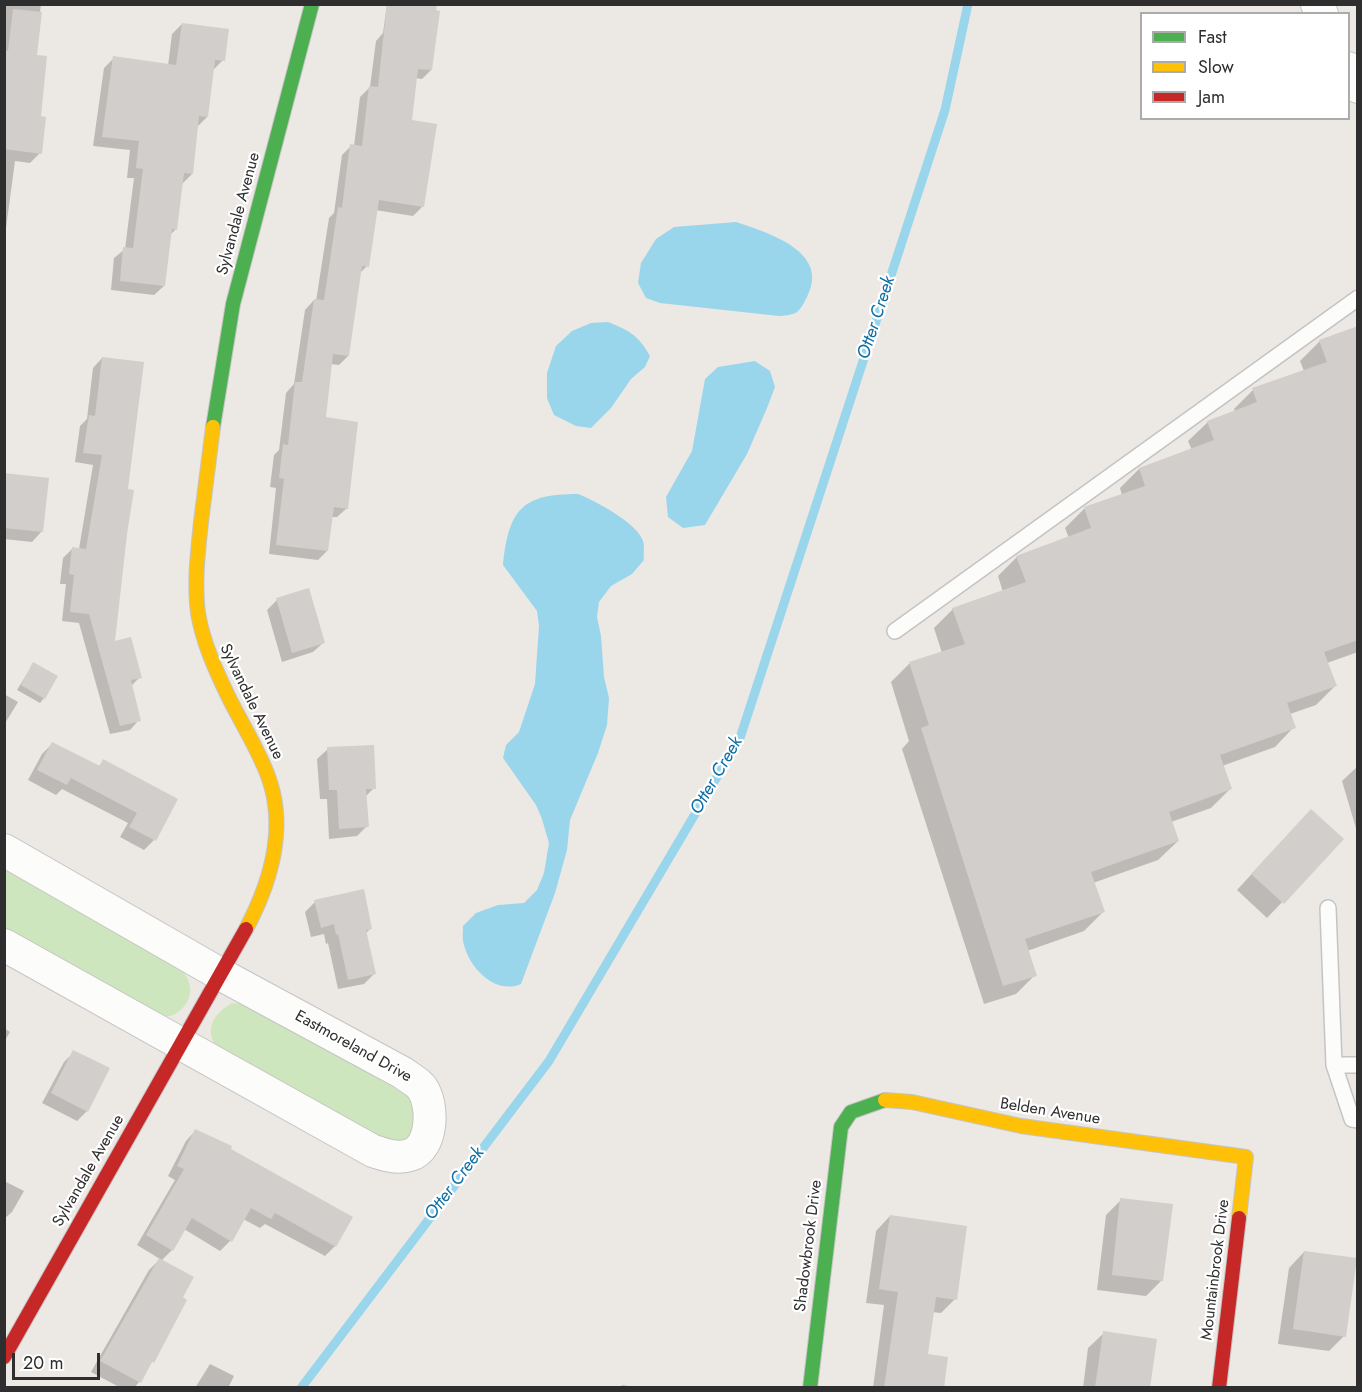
<!DOCTYPE html>
<style>
body{margin:0}
#map{position:relative;width:1362px;height:1392px;overflow:hidden;background:#ece8e4;font-family:Jost,sans-serif}
canvas{display:block}
.frame{position:absolute;inset:0;border:6px solid #2e2e2e;pointer-events:none}
.legend{position:absolute;left:1140px;top:12px;width:210px;height:108px;box-sizing:border-box;background:#fff;border:2px solid #ababab;margin:0;padding:8px 10px;list-style:none;font-size:18px;color:#2e2e2e}
.legend li{display:flex;align-items:center;gap:12px;height:30px}
.legend b{width:30px;border:2px solid #ababab}
.scale{position:absolute;left:12px;top:1353px;width:88px;height:27px;box-sizing:border-box;border:3px solid #2e2e2e;border-top:0;padding-left:8px;font-size:18px;line-height:21px;white-space:nowrap;color:#2e2e2e;-webkit-text-stroke:4px #fff;paint-order:stroke}
</style>
<div id="map">
<canvas width="1362" height="1392"></canvas>
<div class="frame"></div>
<ul class="legend">
<li><b style="height:8px;background:#4caf50"></b>Fast</li>
<li><b style="height:8px;background:#ffc107"></b>Slow</li>
<li><b style="height:8px;background:#c62828"></b>Jam</li>
</ul>
<div class="scale">20 m</div>
</div>
<script>
const context = document.querySelector('canvas').getContext('2d');
context.lineJoin = 'round';
function fillPath(path, color) {
  context.fillStyle = color;
  context.fill(path, 'evenodd');
}
function strokePath(path, color, width, dash) {
  context.strokeStyle = color;
  context.lineWidth = width;
  context.lineCap = dash ? 'butt' : 'round';
  context.setLineDash(dash || []);
  context.stroke(path);
}
function drawText(font, color, halo, rows, align = 'center') {
  context.font = font + ' Jost,sans-serif';
  context.lineWidth = 4.5;
  context.setLineDash([]);
  context.textBaseline = 'middle';
  context.strokeStyle = halo;
  context.fillStyle = color;
  for (const [text, x, y, turn = 0] of rows) {
    context.save();
    context.translate(x, y);
    context.rotate((+turn || 0) * Math.PI / 180);
    context.textAlign = isNaN(turn) ? turn : align;
    if (halo) context.strokeText(text, 0, 0);
    context.fillText(text, 0, 0);
    context.restore();
  }
}
fillPath(new Path2D(`
 M5,867L179,966C184,972 189,979 190,987C192,998 183,1011 173,1015C167,1018 160,1015 154,1014L5,929Z
 M232,1003L242,1004L256,1009L410,1097L421,1131L392,1147L218,1050C204,1029 212,1015 232,1003Z`), '#cee6be');
fillPath(new Path2D(`
 M736,222C769,233 831,252 807,297C799,313 797,315 779,316L660,303L646,298L638,283L641,263L656,239L674,227Z
 M608,322C629,330 639,336 650,356L645,367L631,379L611,408L591,428L576,426L554,415L547,398V373L556,346L572,331L591,323Z
 M755,361L770,371L775,387L767,408L747,454L705,525L683,528L668,517L666,497L692,451L705,379L718,367Z
 M578,494C596,501 637,523 643,541C645,546 643,555 644,560L632,574L611,586L599,602L597,617L601,636L604,677L609,698L607,725L598,753L570,820L567,850L555,893L521,984C496,995 470,969 464,945C462,939 463,932 463,926L476,913L498,905L524,903L537,890L544,873L549,843L542,819L536,805L503,758L506,745L519,732L535,684L539,626L537,611L503,565C509,510 521,494 578,494Z`), '#99d6ec');
fillPath(new Path2D(`
 M5,4H41L35,56L40,153L30,163L15,161L4,243Z
 M387,4L431,70L422,79L415,78L410,121L422,207L413,216L375,210L367,266L359,274L348,356L339,365L330,364L324,418L347,508L337,517H331L327,551L318,560L269,554L276,488L270,487L274,455L279,450L286,393L294,384L305,310L314,300L316,301L329,218L334,213L342,155L351,146H354L360,97L370,87L376,41L383,33Z
 M182,24L223,60L213,70L207,117L197,127L192,174L182,184L176,229L170,235L164,286L154,295L111,290L114,258L125,249L134,178H127L130,150L93,146L104,68L114,58L168,66L172,34Z
 M1358,328V652L1327,663L1335,686L1316,705L1290,714L1294,727L1275,747L1222,766L1230,789L1211,808L1171,822L1178,841L1158,860L1093,883L1103,912L1084,931L1027,951L1035,975L1016,994L984,1004L902,749L909,741L891,682L910,663L942,653L934,628L953,609L1003,592L998,576L1017,557L1069,538L1065,528L1084,509L1122,495L1120,488L1139,469L1192,450L1188,441L1208,422L1235,412L1234,409L1253,390L1304,371L1300,361L1320,341Z
 M102,358L127,490L113,643L140,677L131,686L139,720L130,730L110,734L79,623L62,621L66,584H60L63,558L72,549H79L93,465L75,462L80,426L87,419L93,368Z
 M4,474L42,531L32,542L4,539Z
 M277,600L324,642L313,652L282,662L267,610Z
 M33,664L44,698L40,703L17,690Z
 M4,694L18,702L4,725Z
 M52,744L98,767L104,761L154,840L144,850L120,837L128,823L62,789L56,795L28,780L42,754Z
 M328,749L374,788L365,797L367,826L357,836L329,839L327,799H320L317,759Z
 M1358,766V835L1342,781Z
 M1296,826L1342,839L1267,918L1237,890Z
 M315,902L371,928L365,934L374,974L364,984L338,989L328,943L326,944L324,934L311,937L305,912Z
 M4,1028L10,1032L4,1042Z
 M74,1052L87,1111L77,1121L42,1103L64,1062Z
 M196,1130L351,1218L335,1246L325,1256L265,1224L260,1228L243,1219L230,1241L220,1251L184,1229L172,1250L161,1261L181,1297L185,1300L152,1362L147,1368L139,1382L134,1388H121L91,1372L149,1270L160,1259L137,1245L175,1180L168,1176L186,1141Z
 M4,1181L24,1191L12,1212L4,1219Z
 M1121,1200L1162,1280L1146,1296L1097,1290L1106,1215Z
 M890,1216L955,1299L941,1313L932,1312L926,1356L942,1388H873L884,1305L866,1303L876,1231Z
 M1304,1252L1344,1336L1329,1351L1278,1344L1289,1268Z
 M1104,1333L1149,1388H1083L1088,1348Z
 M210,1364L234,1376L228,1388H195Z
 M622,1385L642,1388H620Z`), '#0003');
strokePath(new Path2D(`
 M301,1388L549,1061L740,738L945,110L968,4`), '#99d6ec', 9);
fillPath(new Path2D(`
 M387,4H437L436,10L440,11L432,70L418,69L412,120L437,124L424,207L379,200L369,267L362,266L349,356L333,354L326,417L358,422L348,509L334,507L328,551L276,545L284,479L279,478L283,444L288,445L295,382H302L314,299L324,300L338,207L342,208L350,144L362,146L369,86L378,87Z
 M13,9L42,12L37,55L47,56L41,116L46,117L42,154L4,149V50L8,51Z
 M182,23L229,29L225,61L215,60L208,117L199,116L193,174L184,173L177,230L172,229L165,286L120,281L123,247L133,248L143,169L136,168L139,141L102,137L113,56L176,65Z
 M1358,326V640L1324,652L1337,686L1287,703L1296,728L1220,755L1232,789L1169,812L1179,841L1091,872L1105,912L1025,939L1037,976L1003,986L921,728L929,725L909,662L965,644L952,608L1026,582L1016,556L1091,528L1084,507L1145,486L1139,468L1214,440L1207,421L1257,402L1252,388L1327,362L1319,340Z
 M102,357L144,362L128,489L134,490L127,534L115,641L131,637L142,678L131,680L141,721L120,726L89,614L70,612L74,575L69,574L72,547L86,549L102,455L83,453L89,415L95,416Z
 M4,473L49,478L43,532L4,528Z
 M309,588L325,643L292,653L276,598Z
 M33,662L58,676L45,699L21,685Z
 M52,742L100,766L103,759L178,799L156,841L129,827L137,813L71,778L67,785L37,770Z
 M374,745L376,789H366L369,827L339,829L337,790H329L327,747Z
 M1311,809L1344,839L1284,904L1251,874Z
 M364,889L372,929L366,930L376,974L348,980L338,934L336,935L334,924L321,928L314,900Z
 M73,1050L110,1068L88,1112L51,1093Z
 M195,1129L232,1146L231,1149L353,1217L336,1247L275,1213L271,1219L251,1208L232,1242L192,1218L173,1251L146,1235L184,1169L177,1166Z
 M1120,1198L1173,1204L1163,1281L1112,1275Z
 M890,1215L967,1226L957,1300L936,1297L928,1354L948,1357L944,1388H884L898,1292L879,1289Z
 M1304,1251L1357,1258L1346,1337L1293,1329Z
 M159,1258L194,1277L183,1297L187,1300L154,1363L152,1362L141,1383L100,1361Z
 M1103,1331L1157,1339L1150,1388H1095Z`), '#d1cecb');
const lane = new Path2D(`
 M895,631L1358,298
 M1328,908L1334,1065L1352,1119L1358,1120
 M1334,1065H1358`);
const street = new Path2D(`
 M1317,4L1322,14
 M1348,68L1358,87
 M4,850L220,974L403,1073C409,1078 418,1082 422,1088C434,1105 433,1148 410,1155C397,1159 385,1155 373,1151L4,945`);
const fast = new Path2D(`
 M213,427L233,304L312,4
 M810,1388L841,1127L851,1112L885,1100`);
const slow = new Path2D(`
 M213,427C209,458 205,490 201,522C198,552 194,582 198,613C203,643 216,671 229,698C242,724 258,749 268,776C287,827 271,882 246,929
 M885,1100L912,1102L1021,1126L1246,1157L1239,1218`);
const jam = new Path2D(`
 M4,1357L246,929
 M1219,1388L1239,1218`);
strokePath(lane, '#c5c4c5', 18);
strokePath(street, '#c5c4c5', 34);
strokePath(fast, '#c5c4c5', 16);
strokePath(slow, '#c5c4c5', 16);
strokePath(jam, '#c5c4c5', 16);
strokePath(lane, '#fcfcfb', 15);
strokePath(street, '#fcfcfb', 32);
strokePath(fast, '#4caf50', 14);
strokePath(slow, '#ffc107', 14);
strokePath(jam, '#c62828', 14);
drawText('16px', '#2e2e2e', '#fff', [
 ["Sylvandale Avenue",239,214,-75],
 ["Sylvandale Avenue",251,702,64],
 ["Eastmoreland Drive",353,1047,29],
 ["Belden Avenue",1050,1112,9],
 ["Sylvandale Avenue",89,1171,-60],
 ["Shadowbrook Drive",809,1246,-83],
 ["Mountainbrook Drive",1216,1270,-83]
]);
drawText('italic 18px', '#0d6fa3', '#fff', [
 ["Otter Creek",877,318,-72],
 ["Otter Creek",717,776,-60],
 ["Otter Creek",455,1184,-53]
]);
</script>
